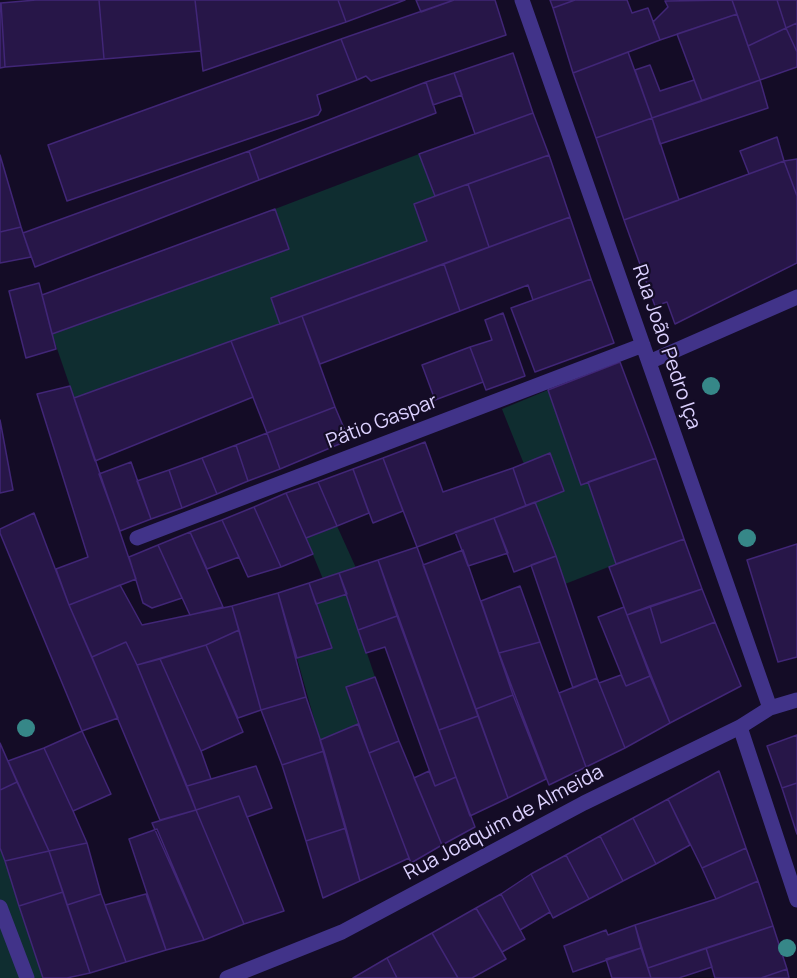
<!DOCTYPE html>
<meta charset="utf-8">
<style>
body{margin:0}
canvas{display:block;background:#140c26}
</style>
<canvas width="797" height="978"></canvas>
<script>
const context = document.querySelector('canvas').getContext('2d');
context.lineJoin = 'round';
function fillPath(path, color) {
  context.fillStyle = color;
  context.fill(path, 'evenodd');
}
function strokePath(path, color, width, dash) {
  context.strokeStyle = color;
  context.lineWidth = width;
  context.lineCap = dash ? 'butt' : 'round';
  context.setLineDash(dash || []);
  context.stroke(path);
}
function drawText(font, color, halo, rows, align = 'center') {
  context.font = font + ' Manrope,sans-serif';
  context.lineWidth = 4.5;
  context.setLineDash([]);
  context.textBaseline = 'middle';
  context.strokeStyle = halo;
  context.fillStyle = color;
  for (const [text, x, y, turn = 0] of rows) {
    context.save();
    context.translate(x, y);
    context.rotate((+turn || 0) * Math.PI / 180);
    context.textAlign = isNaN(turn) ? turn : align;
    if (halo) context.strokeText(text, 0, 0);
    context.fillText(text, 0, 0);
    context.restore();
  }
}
fillPath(new Path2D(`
 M419,154L435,196L414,204L427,241L271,298L280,324L74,398L52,334L289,249L275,209Z
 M548,390L581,484L588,482L616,564L565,584L535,502L564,490L550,453L524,464L502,409Z
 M337,526L356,568L323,579L306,538Z
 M347,594L375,677L346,688L358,724L320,740L297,658L332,648L316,604Z
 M0,848L5,861L43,978H0Z`), '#0f2d30');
const building = new Path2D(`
 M36,0H99L104,59L5,67L1,3Z
 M99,0H195L201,51L104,59Z
 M195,0H338L346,22L203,71Z
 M338,0H405L346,22Z
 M416,0H454L421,12Z
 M454,0H495L506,35L371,81L366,76L357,80L341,39Z
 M550,0H575L553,8Z
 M575,0H627L632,13L648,8L660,40L573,73L553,8Z
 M732,0H777L786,28L748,46Z
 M732,0L737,14L660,40L653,22L668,7L665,1Z
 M777,0H797V23L786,28Z
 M1,3L5,67L0,68V3Z
 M737,14L760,80L702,101L677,34Z
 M797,23V52L786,28Z
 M786,28L797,52V67L760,80L748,46Z
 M341,39L357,80L317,95L321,110L318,115L67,201L48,145Z
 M628,52L652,118L596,138L573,73Z
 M513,53L533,113L475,134L454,73Z
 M650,65L660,91L694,80L702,101L652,118L635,70Z
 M454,73L462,95L433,105L426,82Z
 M760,80L768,108L660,144L652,118Z
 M426,82L436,113L259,180L249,151Z
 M533,113L549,155L435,196L419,154Z
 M652,118L679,200L624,220L596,138Z
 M777,137L784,161L749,174L740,151Z
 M249,151L259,180L35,267L23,233Z
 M0,155L21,227L0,232Z
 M549,155L570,217L489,247L468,184Z
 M797,159V196L784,161Z
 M784,161L797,196V263L675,324L667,302L655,306L624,220Z
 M468,184L489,247L280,324L271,298L427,241L414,204Z
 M275,209L289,249L52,334L42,295Z
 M570,217L591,279L533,300L528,285L460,311L444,264Z
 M21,227L31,257L0,263V232Z
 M444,264L460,311L320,364L302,316Z
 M591,279L614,343L535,372L511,308Z
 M39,283L56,349L26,358L9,291Z
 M503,313L525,376L486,390L470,347L492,340L485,320Z
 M302,316L335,407L267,433L231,341Z
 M231,341L253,397L95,461L74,398Z
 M470,347L483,382L435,400L422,365Z
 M620,362L656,458L581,485L548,390Z
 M70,386L136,579L69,605L56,569L88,557L37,394Z
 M335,407L349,440L280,469L267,433Z
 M0,420L13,490L0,493Z
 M267,433L280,469L248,481L236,445Z
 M425,442L443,492L513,468L526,506L417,547L383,458Z
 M236,445L248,481L217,494L202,458Z
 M550,453L564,491L526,506L513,468Z
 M202,458L217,494L182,508L169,470Z
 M383,458L403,511L373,523L353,469Z
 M656,458L684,539L616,564L588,482Z
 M131,462L151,519L120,531L99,474Z
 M353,469L369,513L337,526L318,482Z
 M169,470L182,508L151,519L137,481Z
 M318,482L337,526L306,538L286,493Z
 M286,493L313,554L281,567L254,507Z
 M535,502L556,556L514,572L494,518Z
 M254,507L281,567L248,577L222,520Z
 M34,513L69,605L118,718L82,731L0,533V529Z
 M494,518L508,553L468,566L455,532Z
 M222,520L239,557L207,569L190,532Z
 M190,532L223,607L190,615L158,545Z
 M684,539L702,589L627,615L609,567Z
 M797,544V657L778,662L747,560Z
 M158,545L182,598L152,608L143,603L129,557Z
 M417,547L478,716L439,730L378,560Z
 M463,550L513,695L476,709L423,565Z
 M556,556L597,678L573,688L531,565Z
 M378,560L397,616L358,630L339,573Z
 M339,573L347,594L316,604L309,583Z
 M309,583L332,648L297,658L278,593Z
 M120,585L142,625L232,606L239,630L206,645L137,665L126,642L92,657L69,605Z
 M520,586L540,642L499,653L481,601Z
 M702,589L715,622L661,643L650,606Z
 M278,593L306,697L261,710L232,606Z
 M650,606L661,643L715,622L741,686L670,723L627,615Z
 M624,607L650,676L626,686L598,617Z
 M397,616L456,777L435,786L385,647L366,653L358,630Z
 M239,630L261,710L238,718L206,645Z
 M126,642L137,665L196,810L160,820L92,657Z
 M540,642L586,767L549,785L499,653Z
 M206,645L243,732L201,751L160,659Z
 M160,659L201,751L211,779L187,786L137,665Z
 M621,675L626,686L650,676L670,723L625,748L599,683Z
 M375,677L399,741L369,753L346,687Z
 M597,678L625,748L586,767L559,693Z
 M513,695L546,779L508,798L476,709Z
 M306,697L324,751L282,765L261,710Z
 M478,716L508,798L470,816L439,730Z
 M358,724L409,858L360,881L320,740Z
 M82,731L111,794L73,811L44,748Z
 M797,735V783L782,788L767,746Z
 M399,741L442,845L411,863L369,753Z
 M0,743L17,782L0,790Z
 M44,748L73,811L87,843L49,851L8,761Z
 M324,751L346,828L306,841L282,765Z
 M256,766L272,808L247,817L239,796L196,810L187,786Z
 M429,771L435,786L456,777L475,827L442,845L414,778Z
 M719,771L746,848L702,868L668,799Z
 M17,782L49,851L5,861L0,848V790Z
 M797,783V834L782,788Z
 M239,796L284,911L244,924L196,810Z
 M668,799L690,845L656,864L633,818Z
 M196,810L244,924L204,940L152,823Z
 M633,818L656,864L623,881L600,836Z
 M346,828L360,881L323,898L306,841Z
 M157,829L204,940L166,950L129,839Z
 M600,836L623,881L589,899L566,855Z
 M87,843L101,894L67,905L49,851Z
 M746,848L758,881L716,899L702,868Z
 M49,851L63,892L19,906L5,861Z
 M566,855L589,899L553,918L531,874Z
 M531,874L550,912L520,930L501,894Z
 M758,881L773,926L648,968L635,925L716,899Z
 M63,892L90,973L67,978H43L19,906Z
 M101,894L126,962L90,973L67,905Z
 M146,894L166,950L126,962L105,905Z
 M501,894L525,939L502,952L476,908Z
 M476,908L506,959L472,978H458L432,933Z
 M635,925L641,948L573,972L564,946L606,930L608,935Z
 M773,926L787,969L761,978H715L706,948Z
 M432,933L458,978H397L387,958Z
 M641,948L651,978H612L606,959Z
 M706,948L712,967L679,978H651L648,968Z
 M387,958L397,978H353Z
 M787,969L789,978H761Z`);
fillPath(building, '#271648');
strokePath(building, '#412677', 1.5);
strokePath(new Path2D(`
 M522,0L770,708
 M649,362L797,297
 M137,538L643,345
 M740,727L797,900
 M0,907L27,978
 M227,978L342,932L584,803L740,727L770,708L797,700`), '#413389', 15);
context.fillStyle = '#368788';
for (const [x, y] of [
 [711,386],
 [747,538],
 [26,728],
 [787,948]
]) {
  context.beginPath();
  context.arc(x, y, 9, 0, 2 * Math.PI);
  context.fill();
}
drawText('20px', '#dcd1ff', '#140c26', [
 ["Rua João Pedro Iça",666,347,71],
 ["Pátio Gaspar",382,422,-21],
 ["Rua Joaquim de Almeida",504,823,-28]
]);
</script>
